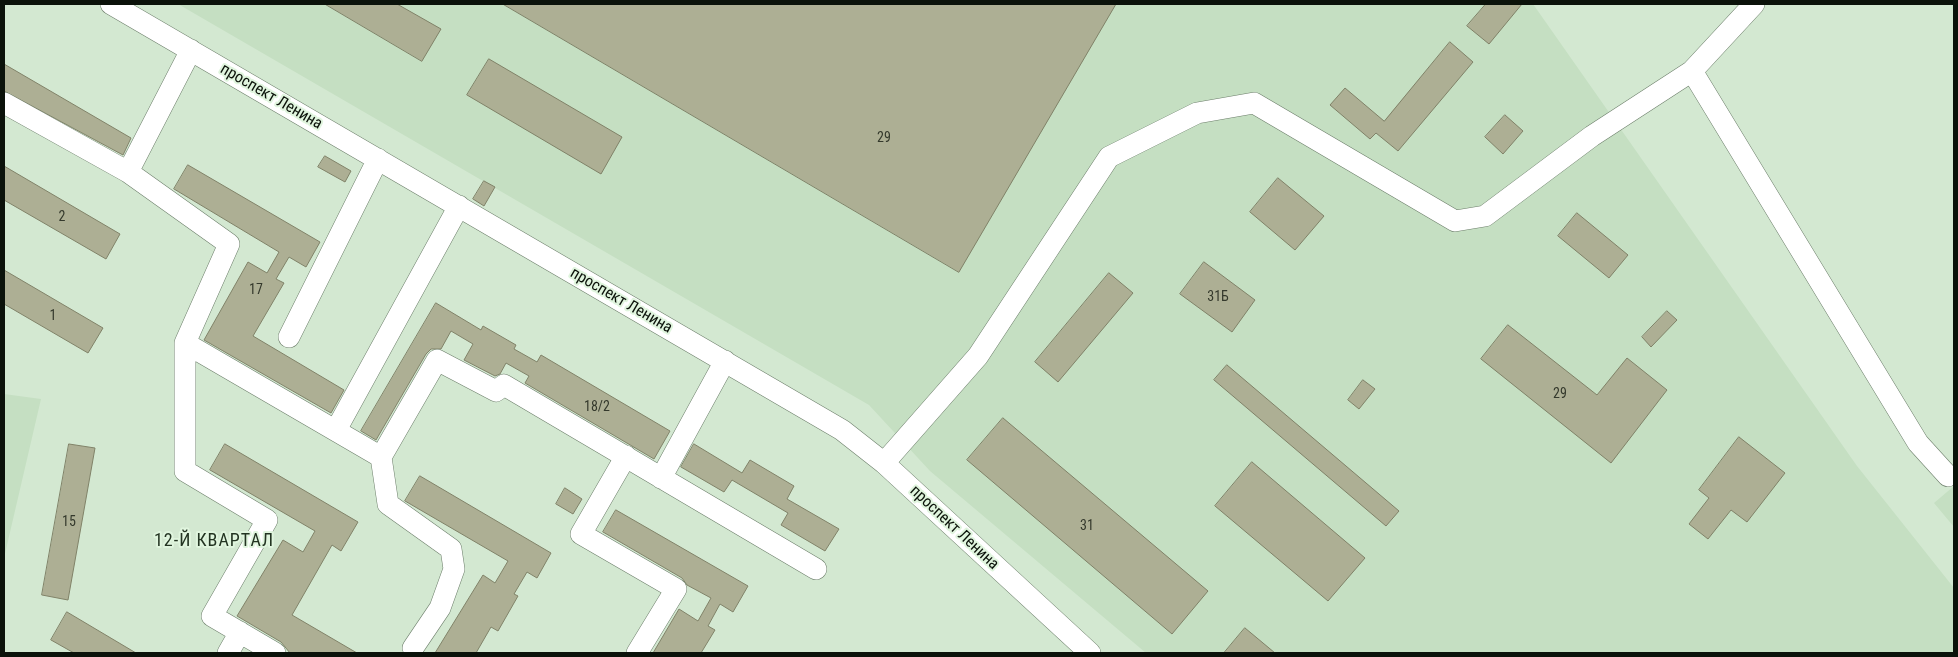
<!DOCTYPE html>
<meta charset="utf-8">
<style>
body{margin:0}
#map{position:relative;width:1958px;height:657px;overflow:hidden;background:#d3e8d1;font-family:"Roboto Condensed",sans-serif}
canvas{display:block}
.frame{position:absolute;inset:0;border:5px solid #0b120a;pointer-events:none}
</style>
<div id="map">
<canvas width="1958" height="657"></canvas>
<div class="frame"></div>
</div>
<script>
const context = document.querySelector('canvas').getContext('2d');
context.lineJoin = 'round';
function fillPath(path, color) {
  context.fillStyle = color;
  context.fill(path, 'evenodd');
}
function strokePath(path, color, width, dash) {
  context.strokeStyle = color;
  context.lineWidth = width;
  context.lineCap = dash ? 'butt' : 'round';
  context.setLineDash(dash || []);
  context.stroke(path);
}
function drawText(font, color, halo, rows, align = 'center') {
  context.font = font + ' "Roboto Condensed",sans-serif';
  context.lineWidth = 4;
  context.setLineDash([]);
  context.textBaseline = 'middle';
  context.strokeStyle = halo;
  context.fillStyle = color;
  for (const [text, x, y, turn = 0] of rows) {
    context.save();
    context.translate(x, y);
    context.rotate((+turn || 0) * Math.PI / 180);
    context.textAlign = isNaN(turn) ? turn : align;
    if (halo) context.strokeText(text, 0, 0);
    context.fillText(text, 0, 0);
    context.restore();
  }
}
fillPath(new Path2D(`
 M178,4H1533L1857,466L1954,588V653H1146L930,471L869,405Z
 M4,394L41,399L4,558Z
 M1954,486V527L1934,503Z`), '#c5dfc2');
const building = new Path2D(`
 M325,4H397L441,29L422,61Z
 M503,4H1116L959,272Z
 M1486,4H1522L1489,44L1467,26Z
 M1450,42L1473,62L1398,151L1376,133L1370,139L1330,105L1345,88L1384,121Z
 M489,59L622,137L601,174L467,95Z
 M4,64L131,138L123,155L4,91Z
 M1505,115L1523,131L1503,154L1485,137Z
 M325,156L351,171L345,182L318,167Z
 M188,165L320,242L306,267L289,257L276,279L284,283L253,336L344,390L331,413L204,340L248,262L267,273L279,252L174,189Z
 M4,166L120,234L106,259L4,200Z
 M1278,178L1324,216L1295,250L1250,212Z
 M484,181L495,187L484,206L473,199Z
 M1577,213L1628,255L1609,278L1558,236Z
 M1204,262L1255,300L1232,332L1180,294Z
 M4,270L103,328L88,353L4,304Z
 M1109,273L1133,293L1058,382L1035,362Z
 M436,303L481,330L483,326L516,345L514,349L537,362L541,355L670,431L654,459L525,383L529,376L506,363L500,374L495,376L464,360L473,344L451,331L441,349H431L426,354L376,440L361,431Z
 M1667,311L1677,320L1651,347L1642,337Z
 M1508,325L1597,395L1627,358L1667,390L1611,463L1481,359Z
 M1227,365L1399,511L1386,526L1214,380Z
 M1363,380L1375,389L1359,409L1348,400Z
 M1003,418L1208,591L1172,634L967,460Z
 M1739,437L1785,473L1747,522L1731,510L1708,539L1689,524L1709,498L1699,490Z
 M69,444L95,448L68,600L42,595Z
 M225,444L358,522L341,551L332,545L292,615L357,653H290L281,642L237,616L283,540L303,552L315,531L210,470Z
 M694,444L742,473L750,460L794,486L787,499L839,529L825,551L781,525L788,513L732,480L724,492L681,467Z
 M1252,462L1365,558L1328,601L1215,506Z
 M420,476L551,553L537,578L527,572L514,594L518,596L498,631L491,627L476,653H435L483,575L495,583L508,561L405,501Z
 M565,488L582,499L573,514L556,504Z
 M616,510L748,586L733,612L720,604L708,626L715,630L701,653H653L679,609L698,621L711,598L687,585L682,578L603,532Z
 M67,612L136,653H74L51,640Z
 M1245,628L1275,653H1224Z`);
fillPath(building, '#adaf94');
strokePath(building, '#808268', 1);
const minor = new Path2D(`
 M111,4L842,430L884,463L1090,653
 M1692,71L1754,4
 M4,103L128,172L229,244L185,343V471L267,520L212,616L275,653
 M128,172L191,50
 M289,337L378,159
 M185,343L381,457
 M336,430L459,206
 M626,456L581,534L676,589L637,653
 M884,463L978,356L1109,157L1197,113L1254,103L1455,221L1485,216L1592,136L1692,71L1918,443L1948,476
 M661,478L725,361
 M413,648L440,608L454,569L451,549L388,504L381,457L437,360L496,391L504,385L816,569
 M228,653L240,632`);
strokePath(minor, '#6c7e6a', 22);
strokePath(minor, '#fff', 21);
drawText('14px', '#34392c', null, [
 ["29",884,138],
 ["2",62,217],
 ["17",256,290],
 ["31Б",1218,297],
 ["1",53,316],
 ["29",1560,394],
 ["18/2",597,407],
 ["15",69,522],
 ["31",1087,526]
]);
drawText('16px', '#0b120a', '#e0f5de', [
 ["проспект Ленина",271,97,30],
 ["проспект Ленина",621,301,30],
 ["проспект Ленина",954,528,43]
]);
context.letterSpacing = '1px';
drawText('18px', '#233422', '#e0f5de', [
 ["12-Й КВАРТАЛ",214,541]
]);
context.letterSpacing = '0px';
</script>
